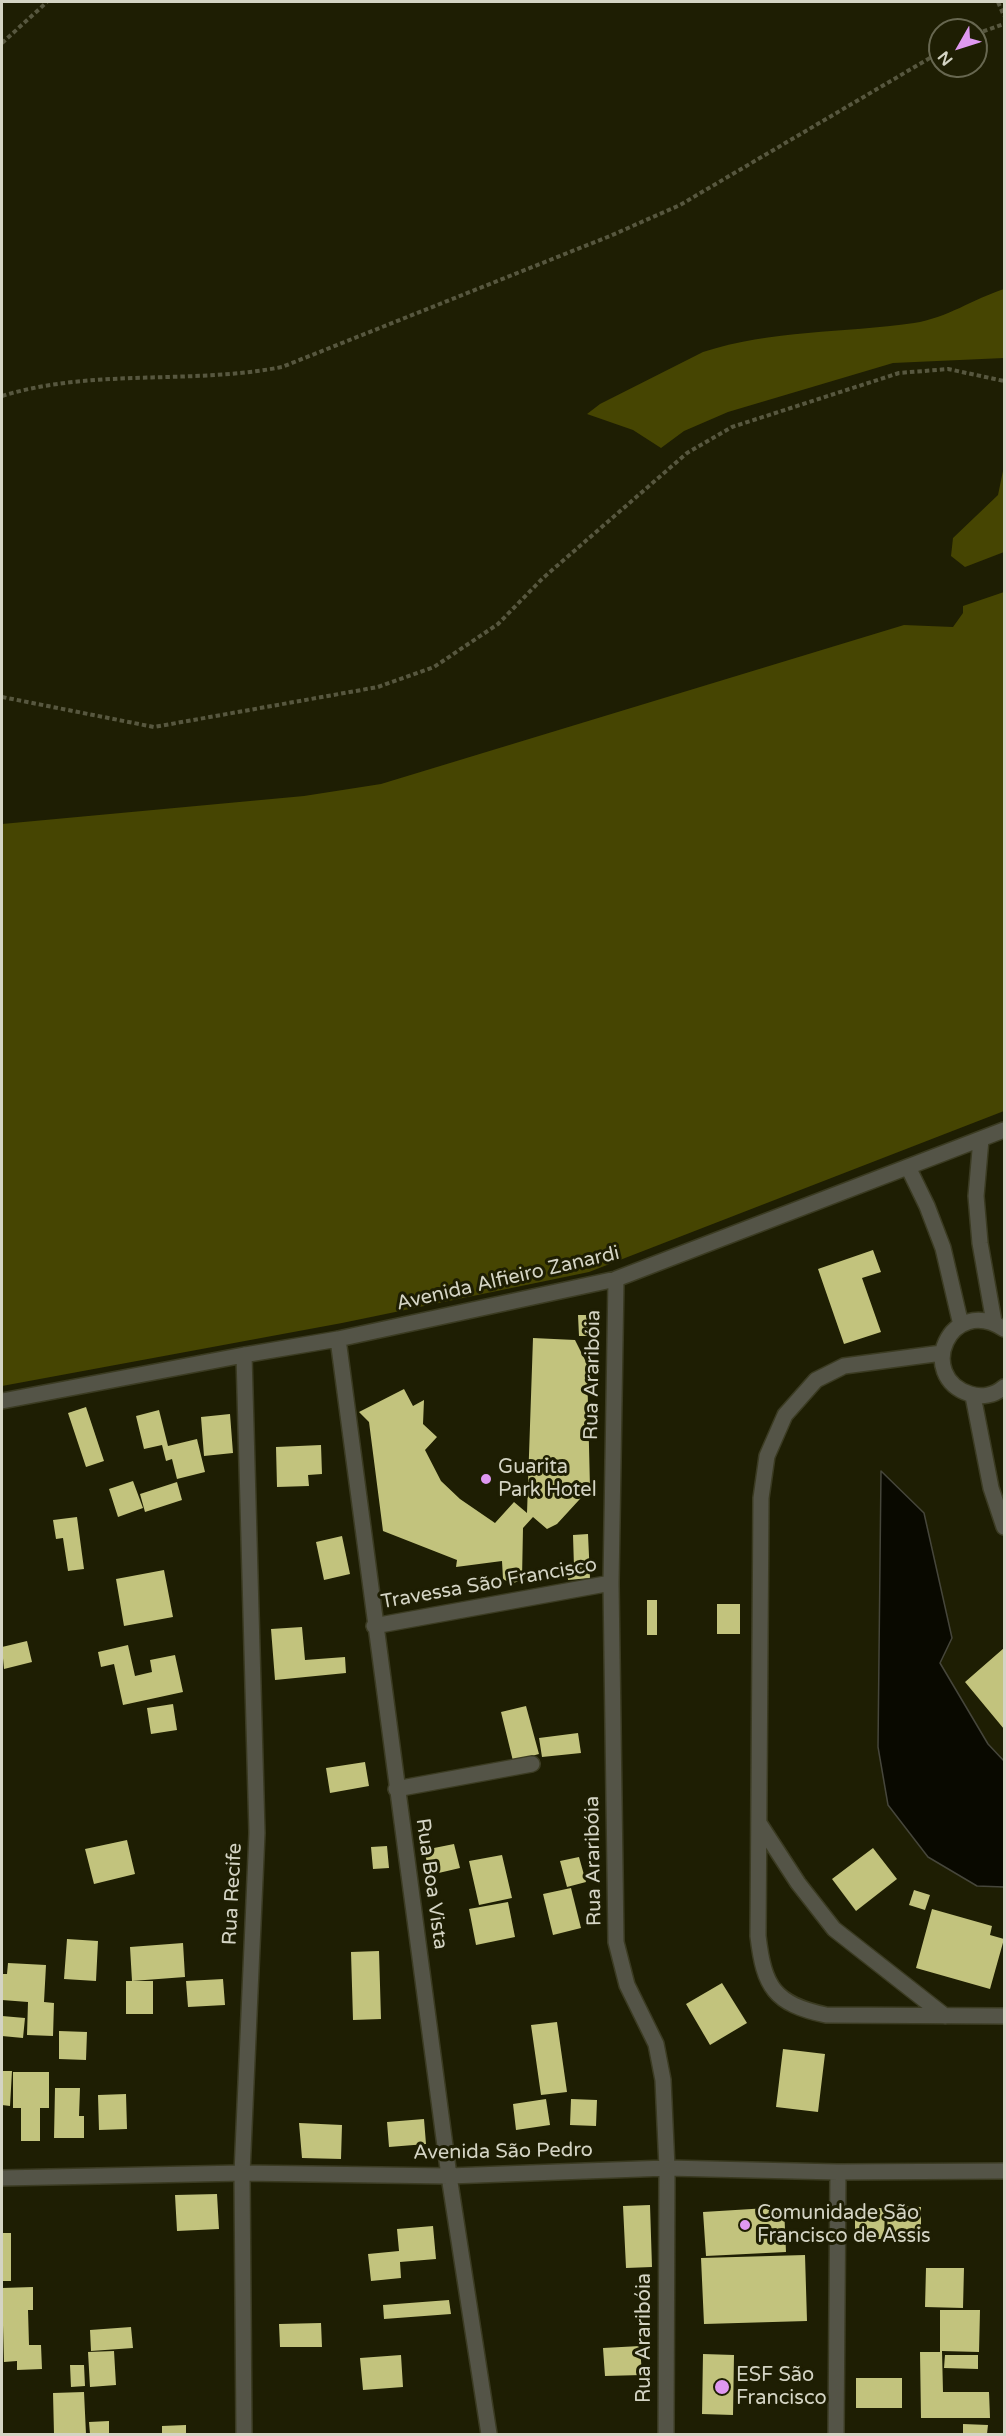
<!DOCTYPE html>
<meta charset="utf-8">
<style>
body{margin:0}
#map{position:relative;width:1006px;height:2436px;overflow:hidden;background:#1e1e03;font-family:"Varela Round",sans-serif}
canvas{display:block}
.frame{position:absolute;inset:0;border:3px solid #d4d4c4;pointer-events:none}
.north{position:absolute;left:928px;top:18px;width:60px;height:60px;box-sizing:border-box;background:#1e1e03;border:2px solid #676750;border-radius:50%;rotate:231deg;font-size:16px;font-weight:700;line-height:24px;text-align:center;color:#d4d4c4}
.north::after{content:'';display:block;margin:auto;width:21px;height:27px;background:#df98f1;clip-path:polygon(50% 0,100% 100%,50% 72%,0 100%)}
</style>
<div id="map">
<canvas width="1006" height="2436"></canvas>
<div class="frame"></div>
<div class="north">N</div>
</div>
<script>
const context = document.querySelector('canvas').getContext('2d');
context.lineJoin = 'round';
function fillPath(path, color) {
  context.fillStyle = color;
  context.fill(path, 'evenodd');
}
function strokePath(path, color, width, dash) {
  context.strokeStyle = color;
  context.lineWidth = width;
  context.lineCap = dash ? 'butt' : 'round';
  context.setLineDash(dash || []);
  context.stroke(path);
}
function drawText(font, color, halo, rows, align = 'center') {
  context.font = font + ' "Varela Round",sans-serif';
  context.lineWidth = 6;
  context.setLineDash([]);
  context.textBaseline = 'middle';
  context.strokeStyle = halo;
  context.fillStyle = color;
  for (const [text, x, y, turn = 0] of rows) {
    context.save();
    context.translate(x, y);
    context.rotate((+turn || 0) * Math.PI / 180);
    context.textAlign = isNaN(turn) ? turn : align;
    if (halo) context.strokeText(text, 0, 0);
    context.fillText(text, 0, 0);
    context.restore();
  }
}
fillPath(new Path2D(`
 M1004,289V358L893,363L728,412L684,431L661,448L633,430L587,414L600,404L703,352C771,330 844,333 914,323C947,318 973,299 1004,289Z
 M1004,466V552L965,567L951,556L953,538L998,495Z
 M1004,592V1111L589,1272L342,1323L2,1386V824L304,796L381,784L904,625L953,627L963,613V606Z`), '#464502');
const water = new Path2D(`
 M881,1471L924,1513L952,1638L940,1663L988,1744L1004,1761V1887L977,1886L928,1857L888,1805L878,1747Z`);
fillPath(water, '#090900');
strokePath(water, '#46463b', 1.5);
fillPath(new Path2D(`
 M873,1250L881,1272L862,1278L881,1332L844,1344L818,1269Z
 M578,1315H591L592,1336H579Z
 M533,1338L575,1340L587,1364L590,1488L557,1524L547,1529L533,1517L523,1528L522,1579L512,1584L503,1579L502,1561L456,1567L457,1560L383,1531L369,1422L359,1412L404,1389L413,1406L424,1400L423,1424L437,1437L425,1450L441,1481L460,1499L495,1523L514,1502L527,1513Z
 M86,1407L104,1461L86,1467L68,1413Z
 M159,1410L168,1446L197,1439L205,1472L177,1479L172,1459L166,1461L162,1445L144,1449L136,1416Z
 M230,1414L233,1453L204,1456L201,1417Z
 M321,1445L322,1474L308,1475L309,1486L277,1487L276,1447Z
 M133,1481L143,1508L118,1517L109,1489Z
 M177,1482L182,1500L145,1512L140,1494Z
 M77,1517L84,1569L68,1571L63,1538L56,1539L53,1520Z
 M588,1534L590,1578L568,1580L567,1567H574L573,1535Z
 M342,1536L350,1574L324,1580L316,1542Z
 M164,1570L173,1617L124,1626L116,1579Z
 M647,1600H657V1635H647Z
 M717,1604H740V1634H717Z
 M302,1627L305,1660L345,1657L346,1673L275,1680L271,1629Z
 M27,1641L32,1662L4,1669L2,1647Z
 M128,1645L135,1676L152,1672L150,1660L175,1655L183,1692L123,1705L114,1664L101,1667L98,1652Z
 M1004,1648V1729L965,1682Z
 M173,1704L177,1730L151,1734L147,1708Z
 M526,1706L539,1754L513,1761L501,1712Z
 M578,1733L581,1753L542,1757L539,1738Z
 M365,1762L369,1786L330,1793L326,1768Z
 M127,1840L135,1874L94,1884L85,1849Z
 M454,1844L460,1868L430,1875L424,1850Z
 M387,1846L389,1868L373,1869L371,1847Z
 M873,1848L897,1879L856,1911L832,1879Z
 M502,1855L512,1898L479,1905L469,1861Z
 M579,1857L586,1882L567,1887L560,1861Z
 M571,1888L581,1928L553,1935L543,1894Z
 M914,1890L930,1895L925,1910L909,1905Z
 M508,1902L515,1937L476,1945L469,1909Z
 M932,1909L992,1926L990,1935L1004,1939L990,1989L916,1968Z
 M67,1939L98,1941L96,1981L64,1979Z
 M183,1943L185,1977L132,1981L130,1947Z
 M379,1951L381,2019L353,2020L351,1952Z
 M8,1963L46,1965L44,2002L54,2003L53,2036L27,2035L28,2002L2,2000V1974H7Z
 M223,1979L225,2005L188,2007L186,1981Z
 M126,1981H153V2014H126Z
 M722,1983L747,2023L710,2045L686,2004Z
 M2,2016L25,2018L23,2038L2,2036Z
 M557,2022L567,2092L541,2095L531,2025Z
 M59,2031L87,2032L86,2060L59,2059Z
 M783,2049L825,2054L818,2112L776,2107Z
 M2,2071H12L10,2106L2,2105Z
 M13,2072H49V2108H40V2141H21V2108H13Z
 M55,2088H80L79,2116H84V2138H54Z
 M126,2094L127,2129L99,2130L98,2095Z
 M546,2099L550,2125L516,2130L513,2104Z
 M571,2099L597,2100L596,2126L570,2125Z
 M424,2119L426,2144L389,2147L387,2122Z
 M299,2123L342,2125L341,2159L302,2158Z
 M217,2194L219,2229L177,2231L175,2195Z
 M650,2205L652,2267L626,2268L623,2206Z
 M888,2206L921,2207V2236L887,2235Z
 M784,2207L786,2252L706,2256L703,2212Z
 M855,2208H885L884,2239H855Z
 M433,2226L436,2259L400,2262L401,2278L371,2281L368,2254L399,2251L397,2229Z
 M2,2233H11V2281H2Z
 M805,2255L807,2321L704,2324L701,2258Z
 M926,2268H964L963,2308L925,2307Z
 M33,2287V2310H28L29,2345H41L42,2369L17,2370V2361L4,2362L2,2288Z
 M449,2300L451,2314L384,2319L383,2305Z
 M940,2310H980L979,2352L942,2351L943,2392H989L990,2418H921L920,2352H940Z
 M321,2323L322,2347H280L279,2324Z
 M131,2327L133,2348L91,2351L90,2330Z
 M640,2346L642,2375L605,2376L603,2348Z
 M114,2351L116,2385L90,2387L88,2352Z
 M703,2354L734,2355L733,2415L702,2414Z
 M401,2355L403,2387L363,2390L360,2358Z
 M945,2355H978V2369L944,2368Z
 M70,2365H84L85,2386L71,2387Z
 M856,2378H902V2408H856Z
 M84,2392L86,2434H54L53,2393Z
 M109,2421V2434H90L89,2422Z
 M963,2424L988,2425L987,2434H963Z
 M186,2425V2434H162V2426Z`), '#c2c37d');
const street = new Path2D(`
 M981,1139L976,1196L980,1243L994,1322
 M908,1167L927,1206L943,1248L961,1325
 M616,1279L611,1583L616,1942L627,1985L656,2044L663,2080L667,2168L666,2434
 M1004,1329C950,1294 915,1376 970,1394C982,1398 995,1395 1004,1387
 M338,1339L449,2176L489,2434
 M942,1353L844,1366L816,1380L785,1415L767,1456L761,1498L758,1936C764,1987 774,2004 826,2015L1004,2016
 M973,1396L991,1488L1004,1527
 M2,1401L244,1355L338,1339L616,1279L1004,1130
 M374,1626L611,1583
 M396,1789L532,1764
 M759,1823L798,1883L834,1929L945,2016
 M2,2178L242,2173L449,2176L667,2168L838,2172L1004,2171
 M244,2434L242,2173L257,1833L244,1355
 M836,2434L838,2172`);
strokePath(street, '#3b3b22', 18);
strokePath(new Path2D(`
 M998,2L1004,16
 M976,34L1004,24
 M2,43L47,2
 M2,396C93,368 190,385 282,367L610,236L680,205L940,52
 M2,697L154,727L378,687L434,667L498,624L543,578L687,453L732,427L899,373L948,369L1004,381`), '#57573f', 4, [4.5, 3]);
strokePath(street, '#545447', 15);
for (const [x, y, r, color] of [
 [486,1479,6,"#df98f1"],
 [745,2225,6,"#df98f1"],
 [722,2387,8,"#df98f1"]
]) {
  const dot = new Path2D();
  dot.arc(x, y, r, 0, 2 * Math.PI);
  context.fillStyle = color;
  context.fill(dot);
  strokePath(dot, '#1e1e03', 2);
}
drawText('20px', '#d4d4c4', '#1e1e03', [
 ["Avenida Alfieiro Zanardi",508,1279,-13],
 ["Rua Araribóia",593,1375,-89],
 ["Travessa São Francisco",489,1584,-10],
 ["Rua Araribóia",594,1861,-91],
 ["Rua Boa Vista",431,1884,82],
 ["Rua Recife",233,1894,-87],
 ["Avenida São Pedro",503,2152,-1],
 ["Rua Araribóia",645,2338,-90]
]);
drawText('20px', '#d4d4c4', '#1e1e03', [
 ["Guarita",498,1468],
 ["Park Hotel",498,1491],
 ["Comunidade São",757,2214],
 ["Francisco de Assis",757,2237],
 ["ESF São",736,2376],
 ["Francisco",736,2399]
], 'left');
</script>
